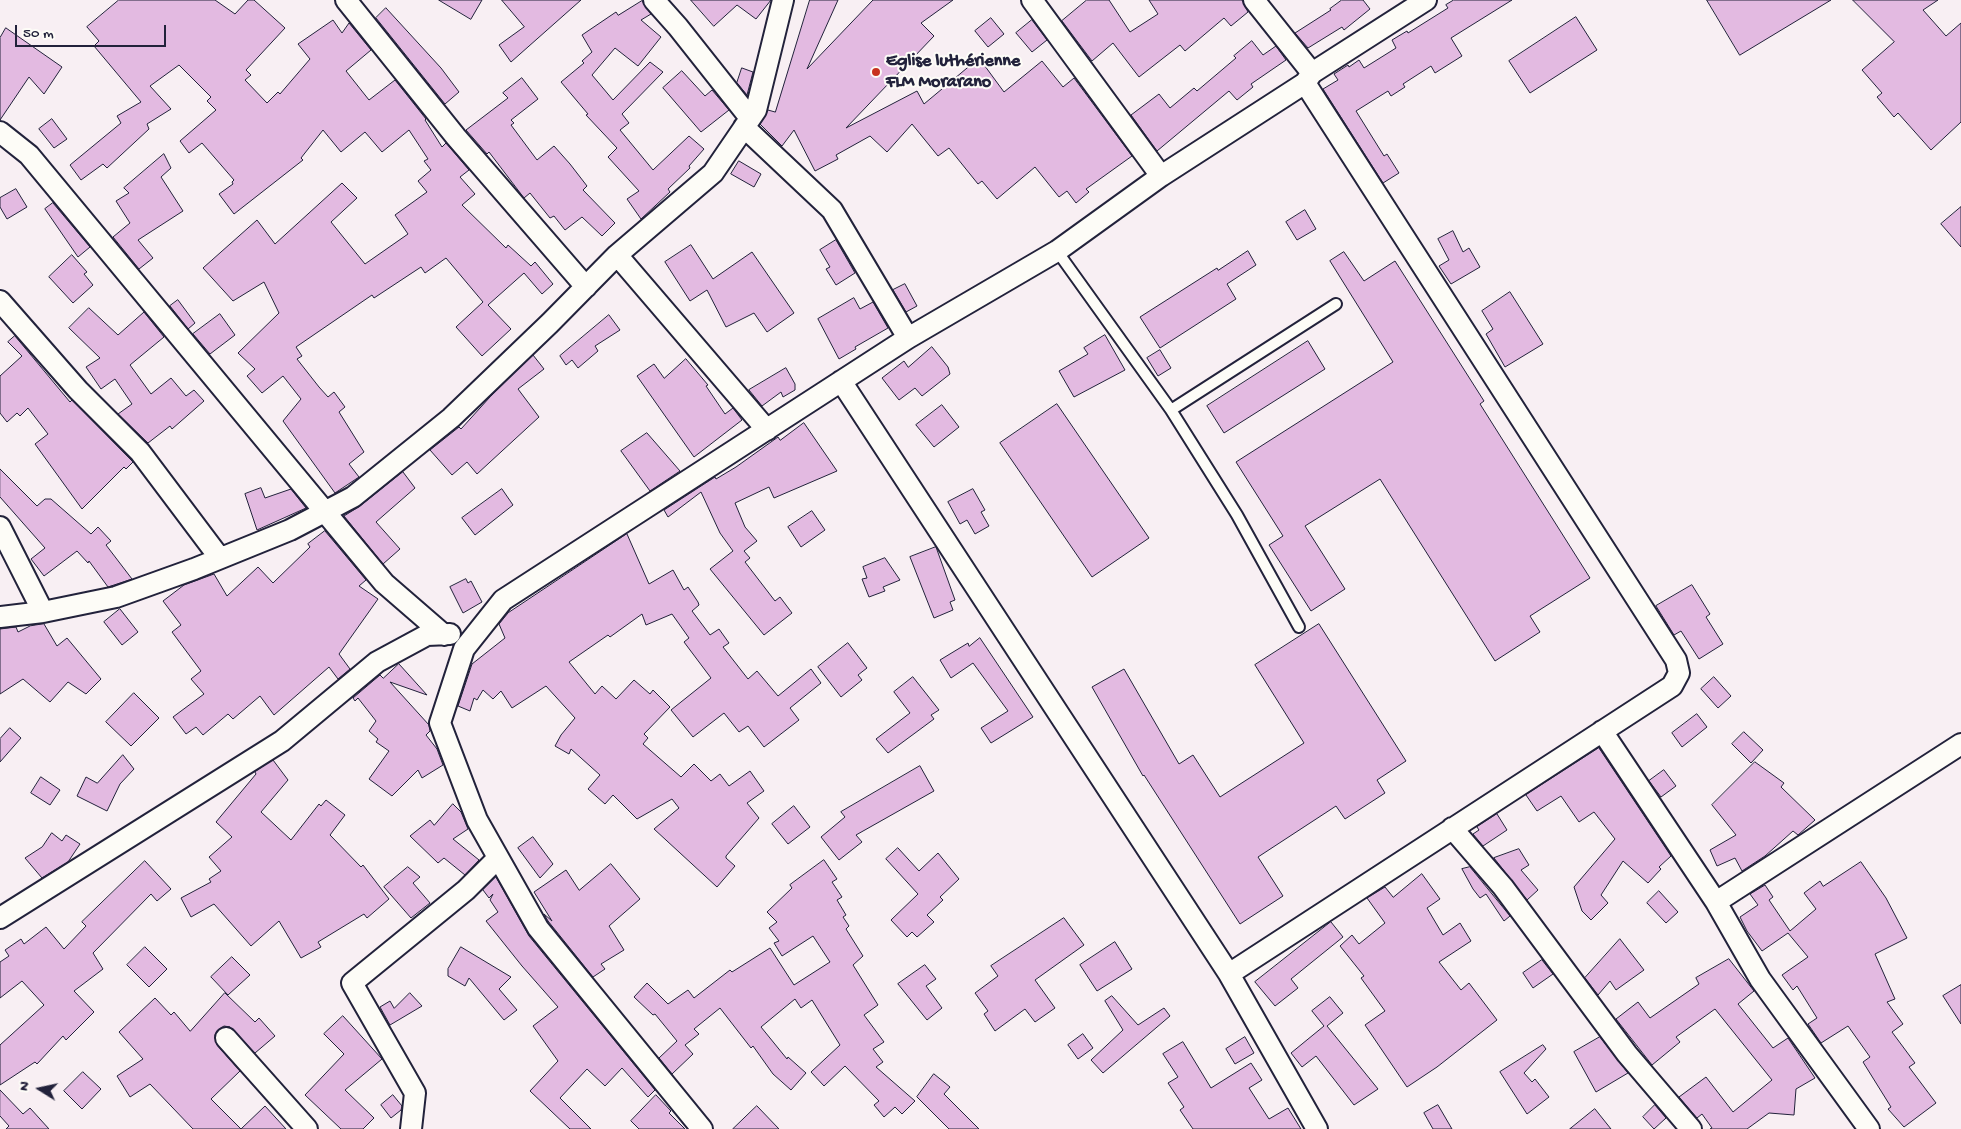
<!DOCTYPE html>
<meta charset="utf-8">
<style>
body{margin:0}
#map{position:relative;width:1961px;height:1129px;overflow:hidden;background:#f8eff3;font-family:"Gochi Hand",sans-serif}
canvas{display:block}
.north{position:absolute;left:15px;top:1064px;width:50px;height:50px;-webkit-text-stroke:4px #fdfcf7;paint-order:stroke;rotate:280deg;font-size:14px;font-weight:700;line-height:20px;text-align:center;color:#22223b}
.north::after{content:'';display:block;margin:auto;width:18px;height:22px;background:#22223b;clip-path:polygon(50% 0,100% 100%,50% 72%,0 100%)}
.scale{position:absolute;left:15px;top:25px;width:151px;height:22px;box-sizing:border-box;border:2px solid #22223b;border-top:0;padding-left:6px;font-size:15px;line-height:18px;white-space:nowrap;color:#22223b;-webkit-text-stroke:4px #fdfcf7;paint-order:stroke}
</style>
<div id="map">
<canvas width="1961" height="1129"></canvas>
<div class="north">N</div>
<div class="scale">50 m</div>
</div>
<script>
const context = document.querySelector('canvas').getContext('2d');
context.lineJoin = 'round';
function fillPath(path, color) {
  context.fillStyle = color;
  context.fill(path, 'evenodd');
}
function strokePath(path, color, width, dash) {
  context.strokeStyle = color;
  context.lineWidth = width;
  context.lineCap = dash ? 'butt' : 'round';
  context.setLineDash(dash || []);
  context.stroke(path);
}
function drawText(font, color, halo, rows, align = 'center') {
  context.font = font + ' "Gochi Hand",sans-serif';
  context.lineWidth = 4;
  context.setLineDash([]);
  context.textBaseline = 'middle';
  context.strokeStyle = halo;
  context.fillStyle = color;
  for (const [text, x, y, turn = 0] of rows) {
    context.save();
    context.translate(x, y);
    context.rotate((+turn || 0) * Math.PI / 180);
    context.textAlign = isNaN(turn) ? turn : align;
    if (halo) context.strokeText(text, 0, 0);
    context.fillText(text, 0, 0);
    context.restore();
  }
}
const building = new Path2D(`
 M119,0H215L235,14L248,0H254L285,28L246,70L251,75L245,80L267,103L278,92L280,94L310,59L298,44L333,20L342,33L349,23L371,50L346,71L369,100L395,80L426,119L425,120L442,147L446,143L469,170L460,177L475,194L462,205L506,248L508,245L531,266L535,262L553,284L542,294L524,273L488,305L511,329L482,356L456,327L483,302L446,258L425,273L421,267L374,298L372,295L296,347L302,356L297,359L319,387L328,397L334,392L345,407L339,412L364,452L349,464L359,477L335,493L283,421L301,399L283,376L262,393L247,376L255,369L238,353L279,313L264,282L233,301L203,268L257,220L275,244L342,183L357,198L331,222L365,264L408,234L395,215L427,192L418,181L431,170L424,161L428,159L409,130L382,152L365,132L341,152L323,130L301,158L303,160L234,214L219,194L233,184L232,182L234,180L202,143L189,153L180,141L216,110L207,101L211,97L179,65L150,86L171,109L147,124L149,129L107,168L103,164L81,180L70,165L121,123L117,116L141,102L94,46L99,41L87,27Z
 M439,0H482L471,19Z
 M502,0H581L511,62L499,45L524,27Z
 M691,0H771L756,19L737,5L714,26Z
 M810,0H838L807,69L873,0H953L921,23L934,36L846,128L917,91L924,104L979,58L1004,92L1042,61L1063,87L1074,78L1132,156L1086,189L1089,192L1076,203L1067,191L1059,197L1035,167L997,199L982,181L978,184L949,148L938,156L912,124L887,152L870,136L836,155L838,159L815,171L794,130L782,146L760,124L768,110L775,112Z
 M1087,0H1109L1130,32L1158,14L1149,0H1242L1248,12L1231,26L1224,18L1185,51L1180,45L1139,77L1113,43L1092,61L1062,21Z
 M1342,0H1363L1370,9L1344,30L1342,27L1308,48L1295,33L1331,10L1330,9Z
 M1454,0H1512L1451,38L1462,56L1435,73L1431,66L1403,84L1405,87L1391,96L1388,91L1356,111L1384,156L1387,154L1399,173L1383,183L1323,89L1338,80L1334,74L1348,65L1349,67L1359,60L1364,68L1396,48L1392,40L1407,31L1408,33L1448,8L1446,5Z
 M1707,0H1831L1740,55Z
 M1853,0H1938L1923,10L1946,36L1961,23V122L1931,150L1898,113L1894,117L1877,97L1882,93L1862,70L1894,42Z
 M642,1L651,14L641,20L661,37L638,66L615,48L592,75L613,100L650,62L663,72L622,114L629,123L620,130L653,170L689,136L704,149L689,166L690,168L668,189L670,192L641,219L627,199L639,191L608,157L617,148L586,115L588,114L561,82L584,63L582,61L592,52L582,35L616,12L618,15Z
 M386,8L441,68L459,92L445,104L376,18Z
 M1576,17L1597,50L1530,93L1509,61Z
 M991,18L1004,34L988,47L975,31Z
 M1032,20L1047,40L1032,52L1016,33Z
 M6,28L62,67L44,94L29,77L0,120V38Z
 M1252,41L1263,55L1276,46L1286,60L1251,84L1253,87L1237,100L1229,91L1157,151L1131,115L1159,94L1170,108L1194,88L1197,91L1236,58L1234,56Z
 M742,68L753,72L747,95L737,83Z
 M682,71L705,96L712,90L729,110L701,132L663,88Z
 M522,78L538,99L511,120L514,123L511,125L537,160L554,146L570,164L587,186L583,190L615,223L602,236L582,217L565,230L554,216L550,218L530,193L524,198L489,152L487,154L466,130L508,98L503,93Z
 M52,119L67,139L54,148L39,129Z
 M164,154L171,168L161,177L183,211L138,240L153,258L139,269L113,237L130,223L116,201L129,193L124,188Z
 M739,161L761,174L754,187L731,174Z
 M16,189L27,207L7,219L0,207V198Z
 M53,203L90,247L78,257L45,209Z
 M1961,207V247L1941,224Z
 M1305,210L1316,229L1297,240L1286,222Z
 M1453,231L1463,252L1469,248L1480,267L1451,284L1439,266L1449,260L1438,239Z
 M836,240L855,273L836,285L826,269L830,267L820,250Z
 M691,245L713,279L752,252L794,313L767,332L754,313L726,327L707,290L690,301L665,262Z
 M1248,251L1256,265L1227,284L1236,299L1160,348L1140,317L1217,268L1218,270Z
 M1344,252L1364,281L1395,261L1484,401L1480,404L1590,578L1530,616L1540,632L1495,661L1380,479L1305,526L1345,589L1311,611L1269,545L1283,536L1236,462L1393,362L1330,261Z
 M72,255L87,272L84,274L93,285L73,303L49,277Z
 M905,284L917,306L906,312L893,290Z
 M1510,292L1543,344L1505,367L1486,334L1493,329L1482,311Z
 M854,298L860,309L873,302L888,328L855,347L856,349L839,359L818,319Z
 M178,300L195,323L188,329L170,306Z
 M89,308L118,335L144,312L164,337L130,365L151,394L171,378L186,396L194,390L204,401L172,429L170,426L148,443L118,414L132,404L115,379L101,389L86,367L100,358L69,328Z
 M220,314L235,335L210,354L193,334Z
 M609,315L620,330L595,346L598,351L578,368L572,360L566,365L560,356Z
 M1105,335L1125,370L1074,397L1059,371L1088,354L1084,348Z
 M15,336L70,402L72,400L133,462L126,469L124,467L82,509L35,444L48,434L28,408L20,416L17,413L7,422L0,413V376L22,356L8,342Z
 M1308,341L1325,369L1224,433L1207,406Z
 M932,347L948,367L950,374L922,396L915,388L899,400L882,378L904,361L908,367Z
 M1160,350L1171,368L1158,376L1147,358Z
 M533,355L544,369L518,389L539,417L477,474L467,462L452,475L430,450L459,427L461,429L490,397Z
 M686,359L708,385L706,386L725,414L733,408L742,420L694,457L637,376L654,364L664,378Z
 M786,368L795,384V390L783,397L781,392L762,406L749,390Z
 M1057,404L1149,538L1092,577L1000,443Z
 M942,405L959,427L934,447L916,425Z
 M804,423L837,471L774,498L769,487L735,503L745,527L757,541L744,551L750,558L745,562L775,601L780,597L792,613L764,635L710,569L733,551L720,533L701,492L668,517L664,510L715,477L716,479L736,467L778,437L780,440Z
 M647,433L680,471L650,491L621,451Z
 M0,469L37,506L45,499H51L91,534L98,527L111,541L106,545L132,579L108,587L89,561L88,563L77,551L44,576L31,559L45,548L0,497Z
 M403,472L415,488L376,522L400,549L383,564L344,516L360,506Z
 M261,488L265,498L291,489L306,508L257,530L245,494Z
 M502,489L513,505L475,535L462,518Z
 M973,489L985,510L981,512L989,526L975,534L967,520L960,524L948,502Z
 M812,511L825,530L801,547L788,527Z
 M325,531L366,580L359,586L378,599L339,654L350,669L338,679L329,667L274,715L260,696L233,719L228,714L203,735L196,727L186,734L173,717L204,694L191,679L201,671L172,632L181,625L163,601L184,585L214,574L227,596L258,567L273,583L310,547L308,544Z
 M627,534L649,584L673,570L684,590L688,587L698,602L699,605L692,611L710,635L719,629L729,643L723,647L748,679L757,671L778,696L811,669L821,683L790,708L799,720L764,747L748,726L739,732L724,713L693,737L671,710L711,678L684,642L689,638L672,614L646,625L642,614L610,637L608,635L569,662L595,694L602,686L616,699L634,680L650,694L653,690L670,707L644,734L648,738L643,744L681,777L694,764L711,781L720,774L729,786L750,771L764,791L747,803L759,818L726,856V858L735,866L717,887L654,829L679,808L672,799L637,819L613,795L605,804L588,789L600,775L571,749L569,754L555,746L561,735L575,718L546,686L512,708L501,691L493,699L483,690L477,700L474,698L470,711L458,706L472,664L505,638L499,624L508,613Z
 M936,547L955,600L950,602L953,610L934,618L910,557Z
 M885,558L900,580L883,587L885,591L869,597L862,579L867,578L863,567Z
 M466,579L468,583L471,581L482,602L463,613L450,587Z
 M1692,585L1710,614L1706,617L1723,644L1699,659L1681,631L1674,635L1656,606Z
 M120,609L138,632L122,645L104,622Z
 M44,624L57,646L67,638L101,679L86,694L68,682L50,702L23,679L0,694V629L16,627L18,632L30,626Z
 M1319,624L1406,761L1377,780L1385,793L1345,819L1336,806L1258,857L1283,896L1240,924L1144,775L1143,776L1092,687L1124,669L1179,764L1193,755L1220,797L1304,743L1255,665Z
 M980,638L1033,717L991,743L981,728L1008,711L973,663L951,678L940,660L968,643L969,646Z
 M848,643L867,668L858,675L862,680L841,697L818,667Z
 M399,664L427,695L390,682L429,725L430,731L426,735L437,749L443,765L422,778L418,770L392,796L369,779L389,751L376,742L378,739L369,731L376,721L358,698L355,701L353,698L380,675L383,678Z
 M913,677L939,710L931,715L934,719L888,753L876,739L910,713L894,692Z
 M1714,677L1731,696L1718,708L1701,689Z
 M134,693L159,718L131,746L106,722Z
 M1697,714L1707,727L1682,747L1672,733Z
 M10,728L21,738L0,762V739Z
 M1744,732L1763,750L1751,763L1732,744Z
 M1599,748L1671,856L1659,867L1661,869L1648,883L1623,861L1601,895L1608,903L1591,920L1582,911L1574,887L1615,839L1594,812L1579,822L1561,796L1537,811L1526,795Z
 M123,755L134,769L120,784L107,811L77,796L86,777L97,783Z
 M273,760L288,780L261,812L291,840L319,804L321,806L326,800L345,815L330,835L361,867L363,865L389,899L367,918L364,914L318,942L321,947L301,958L279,921L251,946L214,904L191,917L181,898L211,882L209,879L221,871L209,857L232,837L216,822L256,774L255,772Z
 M1755,762L1784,783L1781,787L1815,820L1798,835L1793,831L1765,856L1742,871L1735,858L1717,866L1710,850L1736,835L1712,805Z
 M920,766L934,791L856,835L862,842L839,860L821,837L845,817L841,812Z
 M1664,770L1676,786L1661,797L1649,781Z
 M41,777L60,790L50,805L31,793Z
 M453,804L461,812L468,829L453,839L479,860L465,875L444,858L438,863L410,836L430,820L434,825Z
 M794,806L810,827L788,844L772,824Z
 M1497,814L1507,830L1483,846L1473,834L1479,830L1477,827Z
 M52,833L62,841L66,835L80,844L68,862L42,878L25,858L42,847Z
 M533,837L553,864L540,878L518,848Z
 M898,848L919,871L938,853L959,879L940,897L943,900L927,915L934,922L917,937L912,932L907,937L891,920L918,894L886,859Z
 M1519,849L1529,865L1521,870L1538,890L1527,900L1494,858Z
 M824,860L837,879L832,882L842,897L837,900L846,915L843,917L849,926L846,929L863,956L853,965L878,1005L864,1015L884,1042L873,1049L883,1062L876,1067L915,1101L902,1114L895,1107L884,1117L874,1105L879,1101L845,1066L824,1086L811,1072L840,1045L812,1000L801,1008L795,999L761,1027L787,1059L788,1057L806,1073L791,1090L773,1074L753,1046L751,1048L720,1008L694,1029L699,1034L685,1045L693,1054L672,1074L659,1058L677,1041L655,1014L653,1015L634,997L647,983L668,1004L688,990L694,998L730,970L732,972L770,948L794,985L830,962L813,936L782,956L774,943L779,941L769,928L777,922L767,912L792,888L790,885Z
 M145,861L171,889L157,901L151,894L93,953L103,969L74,991L94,1012L66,1040L63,1036L37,1064L35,1062L0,1085V1045L44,1005L22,981L0,998V962L9,956L5,950L21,939L24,944L46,927L64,949L86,926L82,922Z
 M1861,862L1886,898L1907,938L1875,954L1895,999L1887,1002L1903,1024L1892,1032L1915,1063L1909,1067L1936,1103L1904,1127L1888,1109L1891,1107L1863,1062L1870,1057L1848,1026L1821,1043L1808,1024L1817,1018L1797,986L1793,990L1782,975L1808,957L1788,933L1762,951L1747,931L1740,917L1758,905L1750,894L1765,885L1773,897L1769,900L1790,931L1816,909L1804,893L1820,881L1823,886Z
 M611,864L640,899L609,926L624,950L601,964L605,969L593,977L548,921L544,914L552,921L534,892L566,870L579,890Z
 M408,867L420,877L413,883L430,903L411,918L384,887Z
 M1470,867L1510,916L1504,921L1486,894L1480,898L1473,889L1462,869Z
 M1422,874L1440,899L1427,908L1443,935L1460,923L1471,941L1439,962L1461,990L1469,983L1497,1020L1437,1067L1407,1087L1365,1025L1385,1011L1361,978L1364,976L1340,946L1352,935L1359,944L1385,923L1367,898L1385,887L1393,897Z
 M496,877L529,936L655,1090L648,1097L622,1068L605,1086L587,1069L560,1098L591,1129H570L530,1091L558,1061L533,1026L558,1007L522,966L486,921L498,912L490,900L493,894L489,898L483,890Z
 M1659,891L1678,912L1666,923L1647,903Z
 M1064,918L1084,945L1035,980L1055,1008L1035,1022L1025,1009L995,1031L984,1014L988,1011L975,993L998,976L991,966Z
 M1331,922L1343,937L1291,979L1298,988L1275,1006L1255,982Z
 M1620,939L1644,970L1616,990L1610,981L1598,995L1585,978Z
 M1115,942L1132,969L1097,991L1080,965Z
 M145,947L167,969L149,987L127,965Z
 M461,947L511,977L499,989L517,1010L504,1020L469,978L465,986L448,976V969Z
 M232,957L250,975L228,995L211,977Z
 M1729,959L1754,991L1738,1004L1773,1048L1788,1038L1815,1078L1796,1089L1794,1115L1769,1113L1747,1129H1710L1712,1128L1702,1114L1697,1118L1679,1097L1706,1077L1733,1112L1772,1080L1715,1009L1676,1037L1680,1042L1652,1065L1616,1019L1638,1002L1650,1018L1699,984L1696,978Z
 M1542,960L1553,974L1533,988L1523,973Z
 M925,965L936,979L926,986L942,1008L927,1020L898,984Z
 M1961,985V1024L1943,996Z
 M225,993L255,1022L259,1018L275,1036L255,1053L230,1027L224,1026L218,1030L215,1035L217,1045L240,1071L211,1099L241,1129L265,1106L286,1129H193L150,1084L130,1097L117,1076L143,1059L119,1032L155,998L171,1015L174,1012L190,1031Z
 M410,993L422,1006L390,1025L380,1007L390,1001L394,1008Z
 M1112,996L1138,1025L1164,1008L1170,1016L1103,1073L1091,1060L1123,1030L1105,1001Z
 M1330,997L1343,1013L1327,1026L1378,1089L1354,1105L1316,1056L1302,1067L1291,1053L1324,1026L1312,1011Z
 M343,1016L382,1059L345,1090L374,1118L363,1129H341L305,1095L344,1054L324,1034Z
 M1083,1034L1093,1048L1078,1059L1068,1045Z
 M1245,1037L1254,1053L1235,1064L1226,1049Z
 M1600,1037L1628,1073L1596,1092L1574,1052Z
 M1183,1042L1211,1088L1251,1063L1262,1080L1249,1088L1269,1119L1288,1108L1301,1129H1193L1180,1110L1184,1107L1168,1083L1178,1077L1163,1054Z
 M1543,1045L1546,1049L1524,1073L1532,1082L1535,1079L1549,1097L1527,1114L1500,1072Z
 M83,1072L101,1089L82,1109L64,1091Z
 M934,1074L950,1087L944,1094L979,1129H949L917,1097Z
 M0,1090L23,1114L30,1108L49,1129H6L9,1126L0,1116Z
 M393,1095L402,1106L401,1110L391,1118L381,1105Z
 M656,1095L671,1111L669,1113L685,1129H639L631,1121Z
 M1438,1105L1452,1129H1433L1424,1113Z
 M1655,1105L1666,1118L1654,1129L1643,1117Z
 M757,1106L779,1129H733Z
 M1595,1109L1611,1129H1570Z`);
fillPath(building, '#e3bae1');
strokePath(building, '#22223b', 1);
const lane = new Path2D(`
 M1057,251L1171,410L1237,515L1299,627
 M1171,410L1336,304`);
const street = new Path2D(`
 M346,0L456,137L586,287
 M654,0L678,27L750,118
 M1032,0L1161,176
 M1254,0L1312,73
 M744,127L832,210L908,338
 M0,132L29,155L384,583L444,635
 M617,255L767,430
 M0,301L78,390L140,452L219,557
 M841,381L1229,974L1317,1129
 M0,527L43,612
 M0,617L43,612L116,597L194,569L290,530L353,497L451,418L550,323L617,255L713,173L756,110L783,0
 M1602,731L1716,902L1760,979L1869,1129
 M1452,828L1503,887L1627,1054L1691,1129
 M1716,902L1961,744
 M0,918L282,741L377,662L427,635L450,634
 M1229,974L1672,686L1679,673L1676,660L1305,83
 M226,1038L307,1129
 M411,1129L415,1093L352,983L466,890L498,858
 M702,1129L538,928L477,820L440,723L464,649L503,600L908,338L1057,251L1161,176L1305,83L1312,73L1426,0`);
strokePath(lane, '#22223b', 14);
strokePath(street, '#22223b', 24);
strokePath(lane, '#fdfcf7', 10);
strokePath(street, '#fdfcf7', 20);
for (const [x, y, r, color] of [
 [876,72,5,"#c8321e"]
]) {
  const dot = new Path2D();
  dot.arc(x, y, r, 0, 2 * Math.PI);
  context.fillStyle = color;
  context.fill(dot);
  strokePath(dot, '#fdfcf7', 2);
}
drawText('bold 18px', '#22223b', '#fdfcf7', [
 ["Eglise luthérienne",886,62],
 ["FLM Morarano",886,83]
], 'left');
</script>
